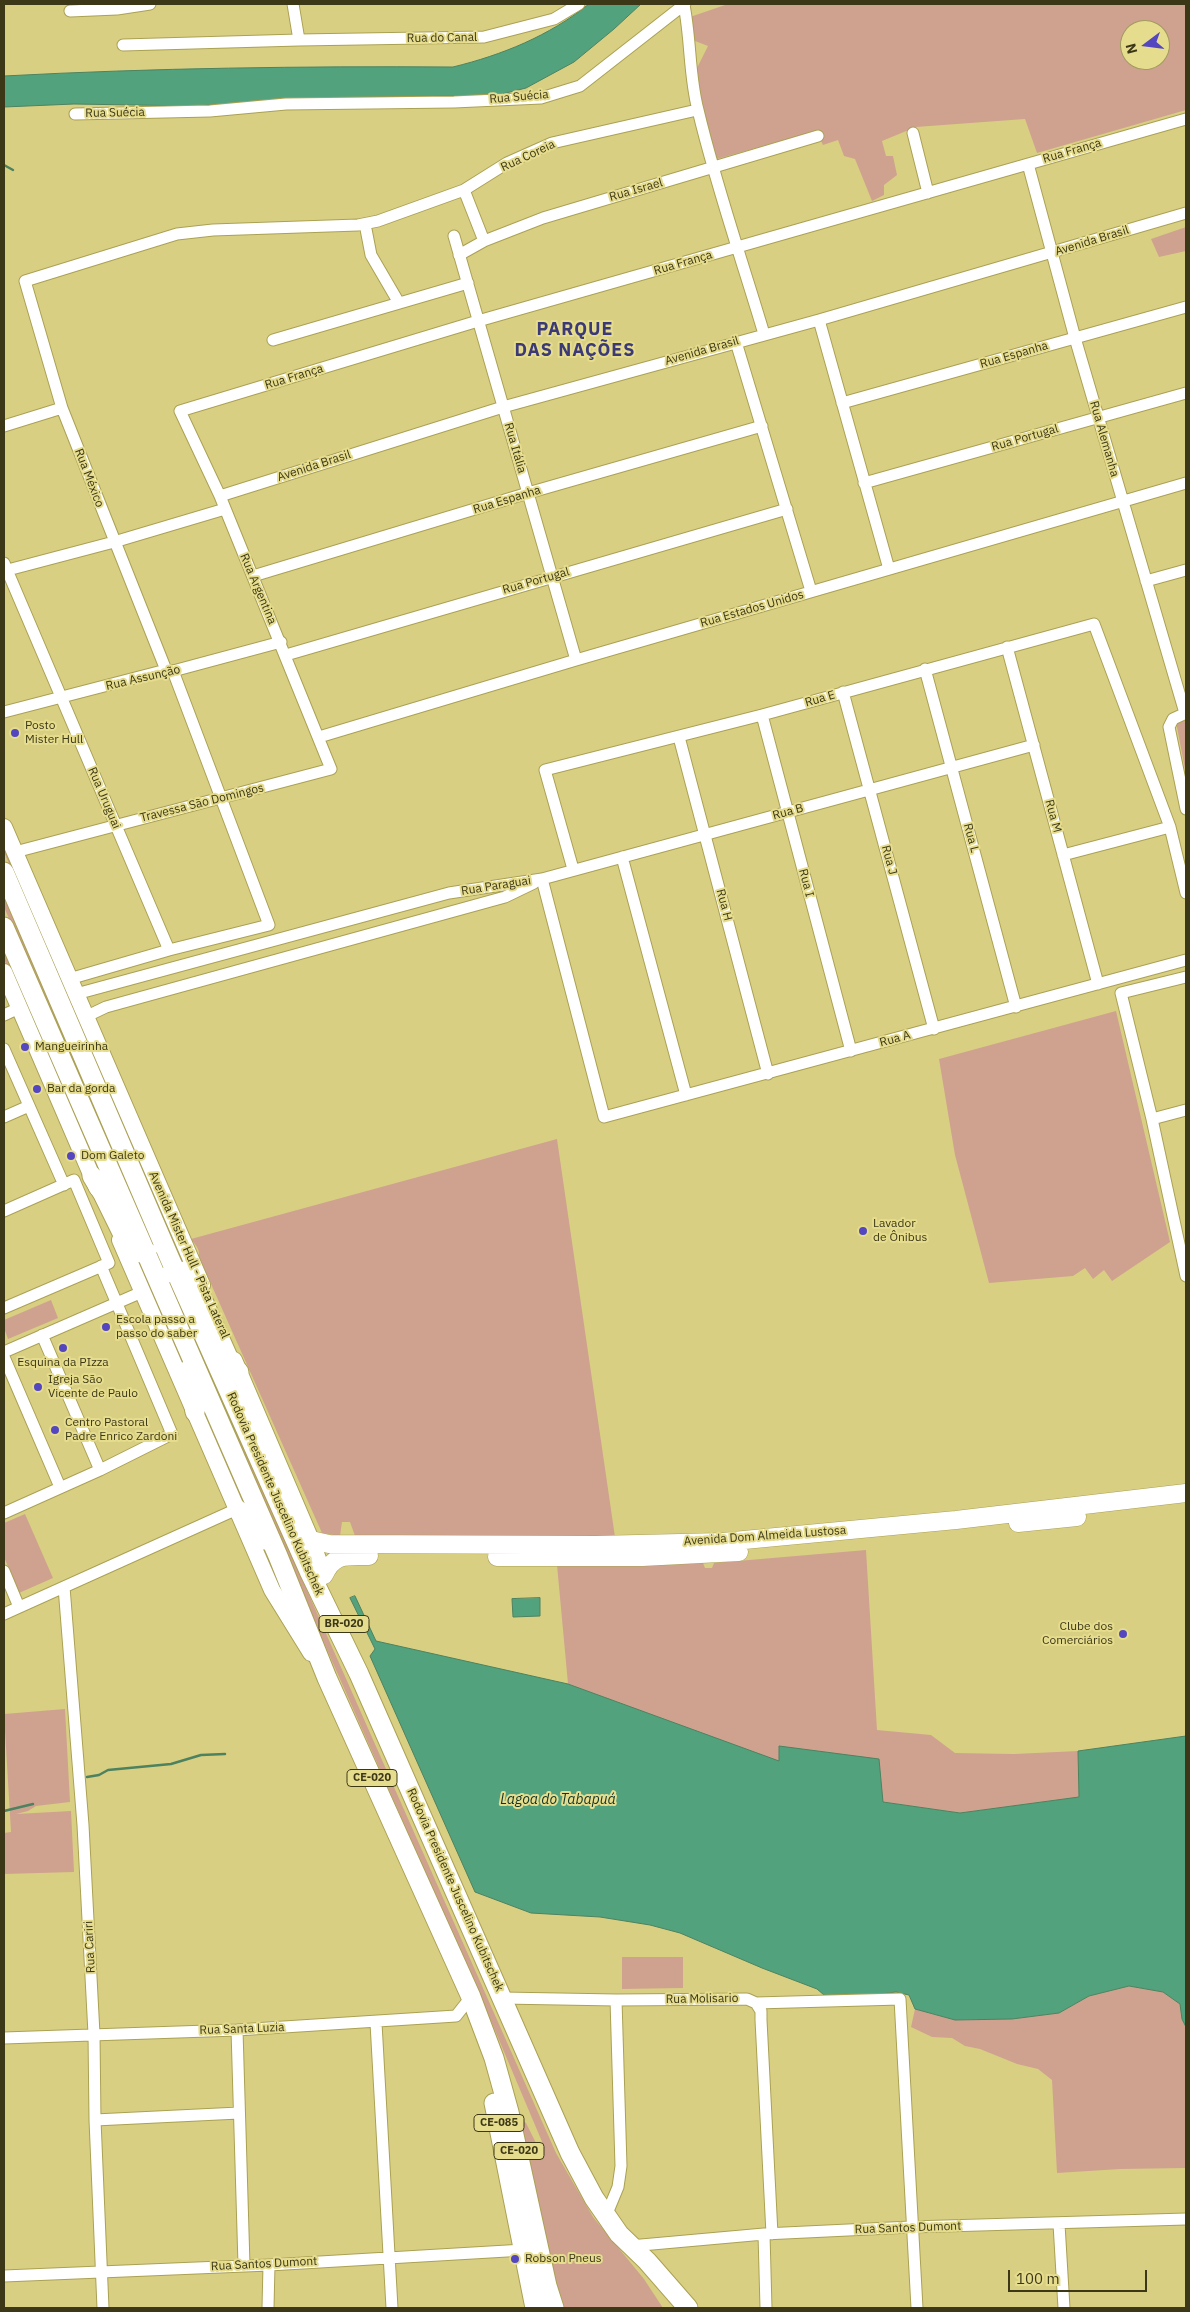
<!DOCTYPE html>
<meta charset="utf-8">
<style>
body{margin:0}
#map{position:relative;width:1190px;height:2312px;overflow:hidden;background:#d9cf82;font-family:"IBM Plex Sans",sans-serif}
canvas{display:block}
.frame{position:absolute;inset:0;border:5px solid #3c3817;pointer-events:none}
.north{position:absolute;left:1120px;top:20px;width:50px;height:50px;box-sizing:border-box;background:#e6dc8e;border:1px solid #a29a5e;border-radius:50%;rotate:255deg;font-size:14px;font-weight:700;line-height:20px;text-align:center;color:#3c3817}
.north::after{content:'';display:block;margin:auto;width:18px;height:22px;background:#5346be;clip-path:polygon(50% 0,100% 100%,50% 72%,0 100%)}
.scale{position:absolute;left:1008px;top:2270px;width:139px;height:22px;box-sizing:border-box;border:2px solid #3c3817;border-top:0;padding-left:6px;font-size:15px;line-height:18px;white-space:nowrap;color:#3c3817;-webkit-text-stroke:4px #e6dc8e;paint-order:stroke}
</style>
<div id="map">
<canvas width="1190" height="2312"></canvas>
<div class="frame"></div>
<div class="north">N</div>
<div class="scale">100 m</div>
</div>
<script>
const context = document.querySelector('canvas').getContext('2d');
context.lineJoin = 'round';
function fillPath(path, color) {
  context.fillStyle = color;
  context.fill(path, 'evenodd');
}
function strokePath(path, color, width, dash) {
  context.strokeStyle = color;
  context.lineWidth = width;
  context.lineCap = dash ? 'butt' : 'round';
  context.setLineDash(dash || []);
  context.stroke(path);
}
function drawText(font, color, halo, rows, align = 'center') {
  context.font = font + ' "IBM Plex Sans",sans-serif';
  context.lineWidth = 4;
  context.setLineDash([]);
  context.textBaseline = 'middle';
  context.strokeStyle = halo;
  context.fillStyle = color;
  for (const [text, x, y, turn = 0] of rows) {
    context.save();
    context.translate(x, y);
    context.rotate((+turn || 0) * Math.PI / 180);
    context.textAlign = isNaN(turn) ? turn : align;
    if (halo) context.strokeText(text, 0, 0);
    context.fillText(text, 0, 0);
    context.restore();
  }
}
fillPath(new Path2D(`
 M728,4H1186V110L1037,153L1025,119L916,127L882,141L886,156H893L897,175L884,185V195L872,201L855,159L844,156L838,140L823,145L816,131L717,159L703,117L695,72L708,46L695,41L690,17ZM1130,30H1160V60H1130Z
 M1186,227V251L1159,257L1151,239Z
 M1186,720V769H1185L1176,722Z
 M4,839L185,1261L180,1260L4,852Z
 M4,890L154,1243L149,1244L4,907Z
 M4,947L132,1244L99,1182L4,959Z
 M1116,1011L1170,1242L1112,1281L1104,1270L1093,1279L1085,1268L1073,1276L989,1283L955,1155L939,1059Z
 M557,1139L615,1537L355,1536L350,1522H342L340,1536L322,1533L199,1257C200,1248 195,1245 191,1239Z
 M168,1281H170L556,2153L593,2217L644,2279L663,2308H562L516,2115L526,2123L537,2145L543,2144L491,2021L169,1292Z
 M51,1300L58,1318L8,1339L4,1328V1320Z
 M25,1514L53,1578L19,1593L4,1557V1523Z
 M866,1550L877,1730L931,1735L955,1753L1014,1754L1078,1751L1079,1797L960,1813L883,1802L779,1747V1762L568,1684L557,1565L703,1563L705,1568H712L714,1563Z
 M65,1709L70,1802L36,1806L28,1811L16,1814L71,1811L74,1872L4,1874V1833L11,1832L4,1714Z
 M622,1957H683V1988L622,1989Z
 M1129,1986L1163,1992L1181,2004L1182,2019L1186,2027V2168L1120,2169L1057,2173L1052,2080L1038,2069L1017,2064L980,2049L965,2046L952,2038L932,2037L911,2027L915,2009L955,2020L1012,2019L1059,2013L1089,1996Z`), '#cfa290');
const water = new Path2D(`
 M589,4H641L614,29L574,62L526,88L498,95L331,98L194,106L74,104L4,107V76C154,68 303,66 453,67C502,55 549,36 589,4Z
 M355,1596L376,1641L568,1684L779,1761V1746L879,1759L883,1802L960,1813L1079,1797L1078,1751L1186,1736V2027L1182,2019L1180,2004L1163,1992L1129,1986L1089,1996L1059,2013L1012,2019L955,2020L915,2009L909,1995L896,1992L856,1997L824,1995L817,1989L762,1968L680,1933L650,1925L600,1917L531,1913L475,1892L370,1656L375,1649L350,1598Z
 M540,1598V1616L513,1617L512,1599Z`);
fillPath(water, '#53a27e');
strokePath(water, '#4c825f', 1);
strokePath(new Path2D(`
 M4,165L13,170
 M87,1777L99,1775L108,1770L171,1764L201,1755L225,1754
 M4,1811L33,1804`), '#4c825f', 2.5);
const minor = new Path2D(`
 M684,5C691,40 689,76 698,110C716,186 742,260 764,334
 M70,11L117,9L150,4
 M299,40L484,37L554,19L579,4
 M123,45L299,40L293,4
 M75,114L210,111L286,104L454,102L541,98L580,86L685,4
 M913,133L928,193
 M1028,164L1075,338L1185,713
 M464,190L484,241
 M365,224L371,255L399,303
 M454,236L576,660
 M459,255L484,241L543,218L818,136
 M819,320L889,569
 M273,340L468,283
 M736,342L811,591
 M842,403L1186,307
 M4,426L62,408
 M864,483L1186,393
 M220,496L503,407L819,320L1186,213
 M4,563L169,950
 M4,571L114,542L225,509
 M253,576L528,493L762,426
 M1146,581L1186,570
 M1007,647L1098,984
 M286,655L787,509
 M925,669L1016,1007
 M166,670L62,408L25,281L177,234L213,230L358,225L378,221L464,190L507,163L552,143L697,110
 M843,692L934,1029
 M4,712L166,670L173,671L281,642
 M1186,713L1173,719L1169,727L1186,809
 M762,715L851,1051
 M319,737L576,660L1186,483
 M679,737L768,1074
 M15,852L331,769L220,496L180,411L478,321L1186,119
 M1063,855L1170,827
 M622,857L686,1095
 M573,869L545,770L762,715L1094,624L1170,827L1186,893
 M542,879L604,1117L1186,960
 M1186,977L1121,993L1152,1119L1186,1276
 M69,979L169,950L269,925L173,671
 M76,994L449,893L542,879L1034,745
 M4,1015L19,1008
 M85,1017L106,1007L505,897L534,883
 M4,1049L64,1185
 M4,1117L29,1106
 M1152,1119L1186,1110
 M4,1211L74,1180L109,1263L4,1308
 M42,1335L100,1470
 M4,1352L142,1292
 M4,1357L60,1487
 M4,1513L100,1470L172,1434L101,1266
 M4,1571L19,1607
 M64,1587L83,1825L94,2034L95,2120L103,2308
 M4,1614L237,1509
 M502,1998L616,2000L747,1999L756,2003L900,1999L917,2308
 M756,2003L761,2011V2020L772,2234
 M376,2023L392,2308
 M237,2030L244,2265
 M4,2038L237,2030L456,2016L471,1997
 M95,2120L239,2113
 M606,2216L618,2187L621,2166L616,2000
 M1059,2224L1064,2308
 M764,2234L766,2308
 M630,2246L764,2234L911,2227L1186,2219
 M4,2276L269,2265L524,2250
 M268,2308L269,2265`);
const secondary = new Path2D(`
 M4,827L202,1285
 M4,972L97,1188
 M120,1240L272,1590L311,1653
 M234,1360L311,1540L324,1575`);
const primary = new Path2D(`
 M1018,1523L1077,1517
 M311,1540L329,1544L596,1545L723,1542L956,1520L1186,1493
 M497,1557H642L739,1552
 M324,1575C334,1553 347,1556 369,1556`);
const trunk = new Path2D(`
 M4,872L170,1259L309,1571L359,1674L570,2153L594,2198L619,2234L647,2261L688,2308
 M4,927L278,1556L327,1678L471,1997L494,2058L509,2112L547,2286L554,2308
 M92,1176L103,1194L130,1249L134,1253L147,1252
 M171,1273L186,1271L193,1278L231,1364L239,1372
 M188,1370L195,1412
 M237,1509L264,1540
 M494,2103L535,2308`);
strokePath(minor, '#aba154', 13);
strokePath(secondary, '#aba154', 18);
strokePath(primary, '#aba154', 19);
strokePath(trunk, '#aba154', 21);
strokePath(minor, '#fff', 11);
strokePath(secondary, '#fff', 16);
strokePath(primary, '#fff', 18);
strokePath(trunk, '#fff', 19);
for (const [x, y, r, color] of [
 [15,733,5,"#5346be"],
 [25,1047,5,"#5346be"],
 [37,1089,5,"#5346be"],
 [71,1156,5,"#5346be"],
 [863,1231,5,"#5346be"],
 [106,1327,5,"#5346be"],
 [63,1348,5,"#5346be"],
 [38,1387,5,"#5346be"],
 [55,1430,5,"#5346be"],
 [1123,1634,5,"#5346be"],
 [515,2259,5,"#5346be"]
]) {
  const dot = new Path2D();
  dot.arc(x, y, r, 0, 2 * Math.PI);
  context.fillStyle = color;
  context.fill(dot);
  strokePath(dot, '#e6dc8e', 2);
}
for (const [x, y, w] of [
 [344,1624,50],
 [372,1778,50],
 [499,2123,50],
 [519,2151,50]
]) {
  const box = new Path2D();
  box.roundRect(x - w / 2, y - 8.5, w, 17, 4);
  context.fillStyle = '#e6dc8e';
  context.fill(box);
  strokePath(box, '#3c3817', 1);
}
drawText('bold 11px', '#3c3817', null, [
 ["BR-020",344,1624],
 ["CE-020",372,1778],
 ["CE-085",499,2123],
 ["CE-020",519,2151]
]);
drawText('12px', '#3c3817', '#e6dc8e', [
 ["Rua do Canal",442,38,-1],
 ["Rua Suécia",519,97,-5],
 ["Rua Suécia",115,113,-1],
 ["Rua França",1072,151,-16],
 ["Rua Coreia",528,156,-25],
 ["Rua Israel",636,190,-16],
 ["Avenida Brasil",1092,241,-17],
 ["Rua França",683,263,-16],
 ["Avenida Brasil",702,351,-16],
 ["Rua Espanha",1014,355,-16],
 ["Rua França",294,377,-17],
 ["Rua Portugal",1025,438,-16],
 ["Rua Alemanha",1104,439,74],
 ["Rua Itália",515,448,74],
 ["Avenida Brasil",314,466,-18],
 ["Rua México",89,478,69],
 ["Rua Espanha",507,500,-17],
 ["Rua Portugal",536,581,-16],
 ["Rua Argentina",258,589,67],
 ["Rua Estados Unidos",752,609,-16],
 ["Rua Assunção",143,678,-13],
 ["Rua E",820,699,-16],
 ["Rua Uruguai",104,798,67],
 ["Travessa São Domingos",202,803,-14],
 ["Rua B",788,812,-15],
 ["Rua M",1053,816,75],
 ["Rua L",971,838,75],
 ["Rua J",889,860,75],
 ["Rua I",806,883,75],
 ["Rua Paraguai",496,886,-9],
 ["Rua H",724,905,75],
 ["Rua A",895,1039,-15],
 ["Avenida Mister Hull - Pista Lateral",189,1255,66],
 ["Rodovia Presidente Juscelino Kubitschek",275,1494,66],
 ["Avenida Dom Almeida Lustosa",765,1536,-4],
 ["Rodovia Presidente Juscelino Kubitschek",455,1890,66],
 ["Rua Cariri",90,1947,-93],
 ["Rua Molisario",702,1999,-1],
 ["Rua Santa Luzia",242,2029,-2],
 ["Rua Santos Dumont",908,2228,-2],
 ["Rua Santos Dumont",264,2264,-3]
]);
drawText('12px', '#3c3817', '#e6dc8e', [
 ["Posto",25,726],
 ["Mister Hull",25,740],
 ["Mangueirinha",35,1047],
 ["Bar da gorda",47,1089],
 ["Dom Galeto",81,1156],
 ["Lavador",873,1224],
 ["de Ônibus",873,1238],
 ["Escola passo a",116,1320],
 ["passo do saber",116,1334],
 ["Esquina da PIzza",63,1363,"center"],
 ["Igreja São",48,1380],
 ["Vicente de Paulo",48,1394],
 ["Centro Pastoral",65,1423],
 ["Padre Enrico Zardoni",65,1437],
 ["Clube dos",1113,1627,"right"],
 ["Comerciários",1113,1641,"right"],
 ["Robson Pneus",525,2259]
], 'left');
drawText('italic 14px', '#103424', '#e6dc8e', [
 ["Lagoa do Tabapuá",558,1800]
]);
context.letterSpacing = '1px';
drawText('bold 18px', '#3c3a76', '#e6dc8e', [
 ["PARQUE",575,330],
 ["DAS NAÇÕES",575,351]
]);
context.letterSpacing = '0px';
</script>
